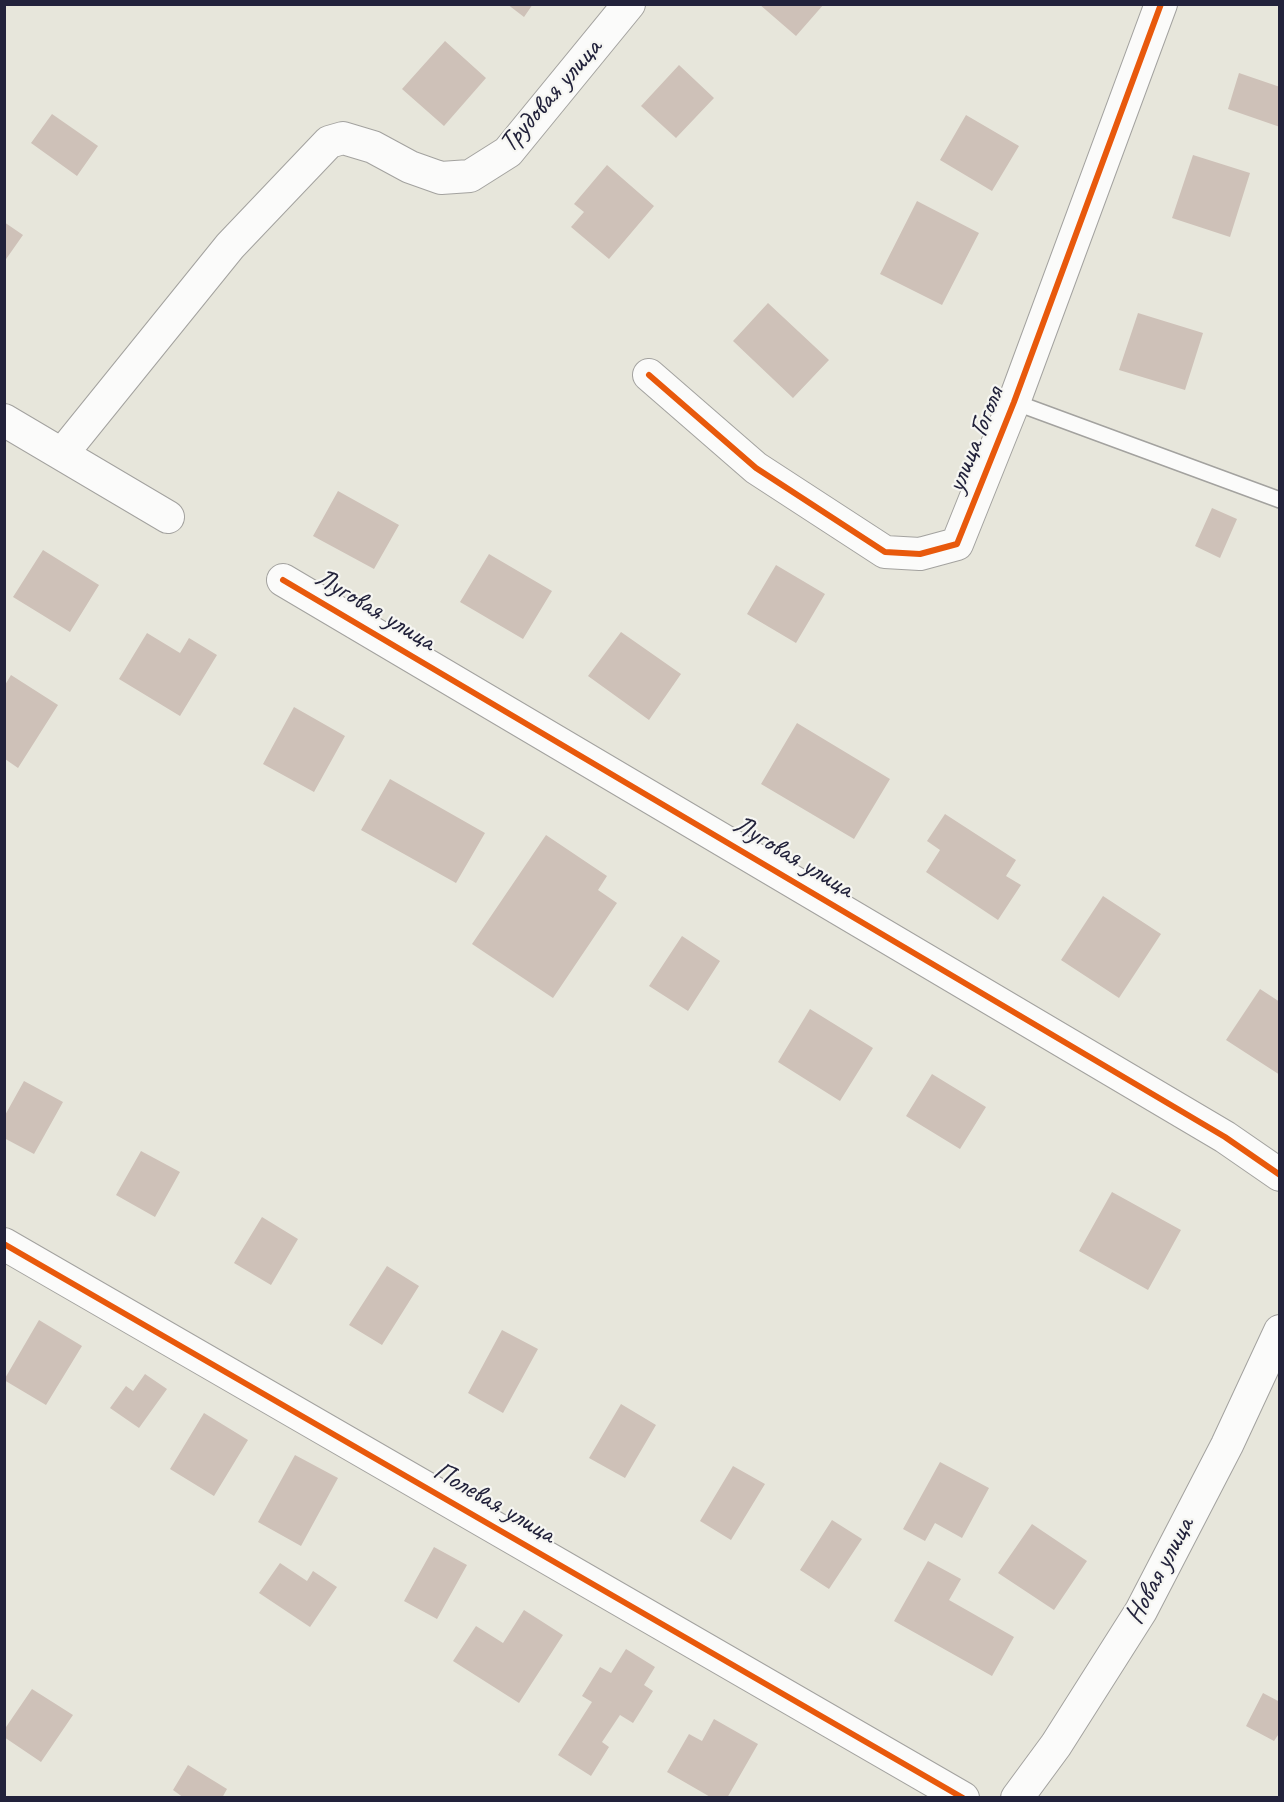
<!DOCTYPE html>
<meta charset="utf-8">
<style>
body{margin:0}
#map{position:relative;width:1284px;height:1802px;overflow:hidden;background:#e7e6db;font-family:Caveat,sans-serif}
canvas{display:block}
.frame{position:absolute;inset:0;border:6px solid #22223b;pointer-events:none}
</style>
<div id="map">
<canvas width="1284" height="1802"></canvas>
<div class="frame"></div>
</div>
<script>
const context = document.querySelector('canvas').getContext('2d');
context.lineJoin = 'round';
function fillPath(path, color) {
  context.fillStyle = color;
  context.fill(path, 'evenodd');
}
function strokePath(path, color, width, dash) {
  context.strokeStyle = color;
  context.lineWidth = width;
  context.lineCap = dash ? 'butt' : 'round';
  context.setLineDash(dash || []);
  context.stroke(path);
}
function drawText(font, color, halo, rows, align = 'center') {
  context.font = font + ' Caveat,sans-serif';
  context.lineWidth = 4.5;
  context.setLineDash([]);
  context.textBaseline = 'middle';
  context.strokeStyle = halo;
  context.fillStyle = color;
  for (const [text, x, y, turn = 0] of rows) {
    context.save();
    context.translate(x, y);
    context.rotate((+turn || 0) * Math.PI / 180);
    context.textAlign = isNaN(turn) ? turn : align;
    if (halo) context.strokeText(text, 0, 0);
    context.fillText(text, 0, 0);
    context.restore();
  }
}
fillPath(new Path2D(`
 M507,4H533L524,17Z
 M759,4H824L796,36Z
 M445,41L486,78L444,126L402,89Z
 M679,65L714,98L676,138L641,106Z
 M1239,73L1280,87V127L1228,109Z
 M52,114L98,146L77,176L31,143Z
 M966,115L1019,146L992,191L940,160Z
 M1193,155L1250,173L1230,237L1172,218Z
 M607,165L654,206L609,259L571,227L584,212L574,204Z
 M917,201L979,233L942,305L880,274Z
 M4,222L23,235L4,262Z
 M768,303L829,360L793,398L733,341Z
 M1138,313L1203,333L1185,390L1119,370Z
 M338,491L399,525L374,569L313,536Z
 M1212,508L1237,519L1220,558L1195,546Z
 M43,550L99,585L70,632L13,597Z
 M489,554L552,591L523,639L460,602Z
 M776,565L825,594L796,643L747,614Z
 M621,632L681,674L649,720L588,676Z
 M147,633L180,653L189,638L217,655L180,716L119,679Z
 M11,675L58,705L18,768L5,759V685Z
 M294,707L345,736L314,792L263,764Z
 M797,723L890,779L854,839L761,784Z
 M390,779L485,833L456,883L361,830Z
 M945,814L1016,860L1006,876L1021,885L998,920L926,872L940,850L927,841Z
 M546,835L607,876L598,890L617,903L553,998L472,944Z
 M1103,896L1161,934L1119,998L1061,960Z
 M682,936L720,961L688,1011L649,986Z
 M1260,989L1280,1002V1075L1226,1040Z
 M810,1009L873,1048L840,1101L778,1062Z
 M932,1074L986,1107L960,1149L906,1116Z
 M24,1081L63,1102L34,1154L4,1138V1117Z
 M141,1151L180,1172L155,1217L116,1195Z
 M1112,1192L1181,1230L1148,1290L1079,1251Z
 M262,1217L298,1239L271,1285L234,1263Z
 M387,1266L419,1286L382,1345L349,1325Z
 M39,1320L82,1346L46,1405L4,1380Z
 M502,1330L538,1349L503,1413L468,1393Z
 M145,1374L167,1389L139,1428L110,1408L126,1386L133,1391Z
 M621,1404L656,1425L625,1478L589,1458Z
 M204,1413L248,1440L214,1496L170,1469Z
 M295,1455L338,1478L301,1546L258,1522Z
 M940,1462L989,1488L962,1538L935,1523L925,1541L903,1529Z
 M733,1466L765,1484L731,1540L700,1521Z
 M832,1520L862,1539L829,1589L800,1570Z
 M1032,1524L1087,1561L1054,1610L998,1573Z
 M434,1547L467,1565L437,1619L404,1601Z
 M928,1561L961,1579L949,1600L1014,1637L992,1676L894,1621Z
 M280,1563L307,1581L313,1571L337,1587L310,1627L259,1593Z
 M524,1610L563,1635L519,1703L453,1661L476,1626L503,1643Z
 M626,1649L655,1667L644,1685L653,1691L633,1723L620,1715L602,1742L609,1747L591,1776L558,1755L592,1702L582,1696L600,1667L611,1673Z
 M32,1689L73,1715L41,1762L4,1737V1730Z
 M1263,1693L1280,1702V1732L1274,1741L1246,1726Z
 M714,1719L758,1744L727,1798H712L667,1772L689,1734L702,1741Z
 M188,1765L227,1789L222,1798H184L173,1790Z`), '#cec1b8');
const service = new Path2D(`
 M1014,402L1280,500`);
const minor = new Path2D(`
 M649,375L756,468L885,552L920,554L957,544L1014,402L1161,4
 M4,420L168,517
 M62,454L230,246L329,142L343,138L373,147L410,167L441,178L470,176L508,152L629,4
 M283,580L1225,1137L1280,1175
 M4,1244L963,1798
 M1017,1798L1056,1745L1141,1611L1227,1445L1280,1331`);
strokePath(service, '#a3a29f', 18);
strokePath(minor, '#a3a29f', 34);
strokePath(service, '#fbfbfa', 15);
strokePath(minor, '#fbfbfa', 32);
strokePath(new Path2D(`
 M649,375L756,468L885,552L920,554L957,544L1014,402L1161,4
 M283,580L1225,1137L1280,1175
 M4,1244L963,1798`), '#e8590c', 6);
drawText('28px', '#22223b', '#f6f6f2', [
 ["Трудовая улица",551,96,-49],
 ["улица Гоголя",976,440,-68],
 ["Луговая улица",375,610,31],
 ["Луговая улица",793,857,31],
 ["Полевая улица",494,1503,30],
 ["Новая улица",1160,1571,-62]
]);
</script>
